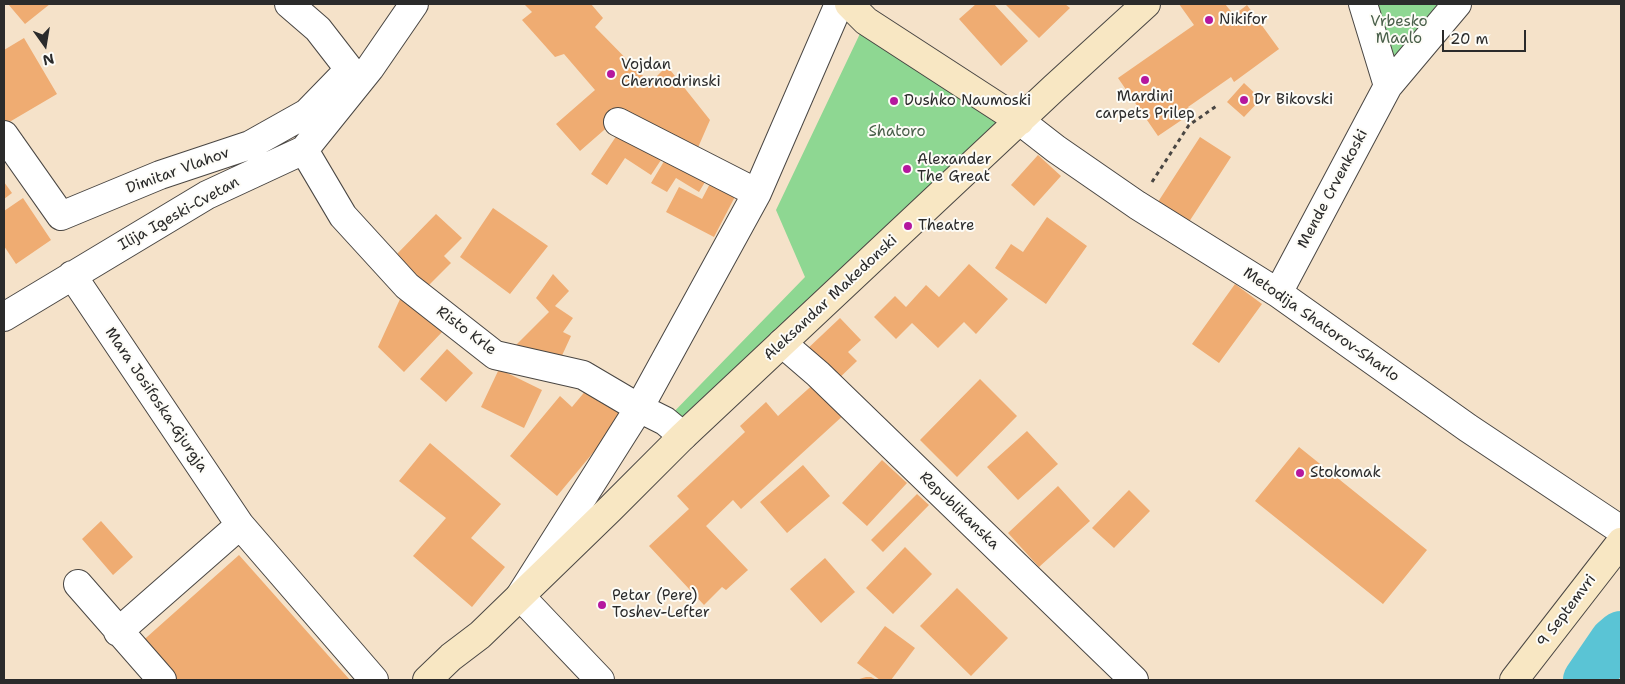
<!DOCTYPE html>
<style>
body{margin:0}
#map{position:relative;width:1625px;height:684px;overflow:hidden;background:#f5e2c9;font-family:"Shantell Sans",sans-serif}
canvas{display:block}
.frame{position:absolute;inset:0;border:5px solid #2b2b2b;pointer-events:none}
.north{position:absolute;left:20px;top:20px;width:50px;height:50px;-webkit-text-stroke:4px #fdfcf7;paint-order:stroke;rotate:167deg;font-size:14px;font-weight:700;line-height:20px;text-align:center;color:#2b2b2b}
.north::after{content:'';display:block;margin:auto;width:18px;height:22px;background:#2b2b2b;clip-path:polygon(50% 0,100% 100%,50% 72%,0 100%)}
.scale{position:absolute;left:1442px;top:30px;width:84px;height:22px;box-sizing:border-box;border:2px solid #2b2b2b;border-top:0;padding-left:6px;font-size:15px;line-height:18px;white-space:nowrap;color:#2b2b2b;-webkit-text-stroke:4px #fdfcf7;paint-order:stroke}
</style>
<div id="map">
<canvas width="1625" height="684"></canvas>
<div class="frame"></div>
<div class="north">N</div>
<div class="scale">20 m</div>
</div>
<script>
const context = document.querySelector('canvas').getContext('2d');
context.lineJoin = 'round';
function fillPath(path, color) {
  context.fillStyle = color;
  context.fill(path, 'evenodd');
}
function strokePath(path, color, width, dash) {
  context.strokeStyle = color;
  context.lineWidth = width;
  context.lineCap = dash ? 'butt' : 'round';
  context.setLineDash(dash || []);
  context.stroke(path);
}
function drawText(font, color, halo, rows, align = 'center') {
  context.font = font + ' "Shantell Sans",sans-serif';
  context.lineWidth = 4;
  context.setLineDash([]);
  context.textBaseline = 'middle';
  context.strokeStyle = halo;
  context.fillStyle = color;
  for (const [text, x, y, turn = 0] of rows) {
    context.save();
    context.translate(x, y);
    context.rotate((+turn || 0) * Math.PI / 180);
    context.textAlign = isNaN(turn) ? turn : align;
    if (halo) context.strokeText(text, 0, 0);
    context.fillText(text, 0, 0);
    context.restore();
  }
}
fillPath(new Path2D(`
 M1363,4H1457L1388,86Z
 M866,21L1020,121L683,436L665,421L805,277L776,210Z`), '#8ed792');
strokePath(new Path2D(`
 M1588,680L1614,642L1621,636`), '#5ac4d5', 50);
fillPath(new Path2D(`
 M8,4H50L25,24Z
 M524,4H591L603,18L595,27L650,83L667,66L710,120L693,159L619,117L580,151L556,124L595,90L564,54L555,57L522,20L532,12Z
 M976,4H994L1028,41L1001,66L959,19Z
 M1008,4H1065L1070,8L1039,38L1006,5Z
 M1179,4H1225L1234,15L1247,5L1279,49L1234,82L1231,77L1188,107L1192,113L1158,136L1118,78L1194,25Z
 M24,38L57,94L6,124L4,119V50Z
 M1244,83L1261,99L1244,117L1227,102Z
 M619,132L665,154L651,175L625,158L607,185L591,174Z
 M1200,137L1231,157L1187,225L1156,205Z
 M669,153L708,177L699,192L676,178L667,192L651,183Z
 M1038,155L1061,176L1034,206L1011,185Z
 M714,176L739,189L714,237L666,212L679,187L702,199Z
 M4,182L12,193L4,199Z
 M23,198L51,240L16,264L4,246V211Z
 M493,208L548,246L510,294L460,257Z
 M436,214L462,238L444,256L451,263L426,288L394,257Z
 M1047,217L1087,246L1046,304L995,268L1011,244L1023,252Z
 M969,264L1008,299L976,334L964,322L938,348L912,323L896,339L874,317L895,296L906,307L926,285L939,297Z
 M553,274L569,291L555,306L573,318L563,332L571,336L559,362L514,347L549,312L536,298Z
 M1235,284L1262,304L1219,363L1192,344Z
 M401,297L443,331L404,372L378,347Z
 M840,318L861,340L848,352L857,361L834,383L804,352Z
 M447,349L473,373L446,402L420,379Z
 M499,369L542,390L524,428L481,407Z
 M980,379L1017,416L957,477L920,440Z
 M817,381L846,413L741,509L733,500L706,526L748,570L726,590L722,587L704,605L649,546L689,509L677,496L745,432L740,426L766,402L778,416Z
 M592,383L627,412L557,496L510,456L560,396L572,407Z
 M1027,431L1058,464L1018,500L987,467Z
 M430,443L501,504L471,538L505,567L472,607L413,556L446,518L399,481Z
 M1299,447L1427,550L1383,604L1255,501Z
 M882,460L907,483L867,526L842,503Z
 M803,465L830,496L787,533L760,502Z
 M1058,486L1090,521L1039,567L1008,533Z
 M1129,490L1150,511L1114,548L1092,528Z
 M917,494L929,505L883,552L871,540Z
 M101,521L133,557L113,575L82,539Z
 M905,547L932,574L893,614L866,588Z
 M239,555L350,680H170L138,645Z
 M825,558L855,592L821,623L790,589Z
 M957,588L1008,638L971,676L920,626Z
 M885,626L915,648L891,680H880L857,663Z
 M866,677H871L877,680H856Z`), '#efac72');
const street = new Path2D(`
 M289,4L318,29L349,69
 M1363,4L1388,86
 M1020,121L1056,149L1137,205L1278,293L1468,428L1621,530
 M618,122L757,193
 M4,135L61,216L160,175L250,145L307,113L343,76
 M304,150L343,216L407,286L495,355L583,375L639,408L665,421L683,436
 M72,275L240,525L374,680
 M1278,293L1388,86L1457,4
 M4,317L207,195L304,150L370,68L414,4
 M782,343L818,374L1134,680
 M78,584L162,680
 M118,632L240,525
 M600,680L520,596L639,408L757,193L839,4`);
const secondary = new Path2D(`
 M849,4L866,21L1020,121
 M427,680L451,657L480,635L610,509L683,436L1054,88L1146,4
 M1514,680L1621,542`);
strokePath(street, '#494643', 30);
strokePath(secondary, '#494643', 30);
strokePath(new Path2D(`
 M1152,182L1189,125L1218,105`), '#494643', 3, [4, 4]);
strokePath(street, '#fff', 28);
strokePath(secondary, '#f8e7c3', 28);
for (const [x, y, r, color] of [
 [1209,20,5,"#b5179e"],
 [611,74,5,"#b5179e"],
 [1145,80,5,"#b5179e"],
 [1244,100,5,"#b5179e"],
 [894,101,5,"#b5179e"],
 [907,169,5,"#b5179e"],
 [908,226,5,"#b5179e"],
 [1300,473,5,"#b5179e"],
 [602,605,5,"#b5179e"]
]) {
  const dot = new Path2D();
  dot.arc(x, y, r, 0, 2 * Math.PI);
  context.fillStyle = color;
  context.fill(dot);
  strokePath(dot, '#fdfcf7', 2);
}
drawText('15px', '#2b2b2b', '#fdfcf7', [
 ["Nikifor",1219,20],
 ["Vojdan",621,65],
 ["Chernodrinski",621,82],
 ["Mardini",1145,97,"center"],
 ["carpets Prilep",1145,114,"center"],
 ["Dr Bikovski",1254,100],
 ["Dushko Naumoski",904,101],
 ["Alexander",917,160],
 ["The Great",917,177],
 ["Theatre",918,226],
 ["Stokomak",1310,473],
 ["Petar (Pere)",612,596],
 ["Toshev-Lefter",612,613]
], 'left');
drawText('15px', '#495f4a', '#fdfcf7', [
 ["Vrbesko",1399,22],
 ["Maalo",1399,39],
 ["Shatoro",897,132]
]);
drawText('15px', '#2b2b2b', '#fdfcf7', [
 ["Dimitar Vlahov",178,171,-20],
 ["Mende Crvenkoski",1333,189,-62],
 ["Ilija Igeski-Cvetan",179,214,-29],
 ["Aleksandar Makedonski",831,298,-43],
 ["Metodija Shatorov-Sharlo",1321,325,35],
 ["Risto Krle",466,331,37],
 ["Mara Josifoska-Gjurgja",156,400,56],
 ["Republikanska",959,511,44],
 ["9 Septemvri",1567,611,-53]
]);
</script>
